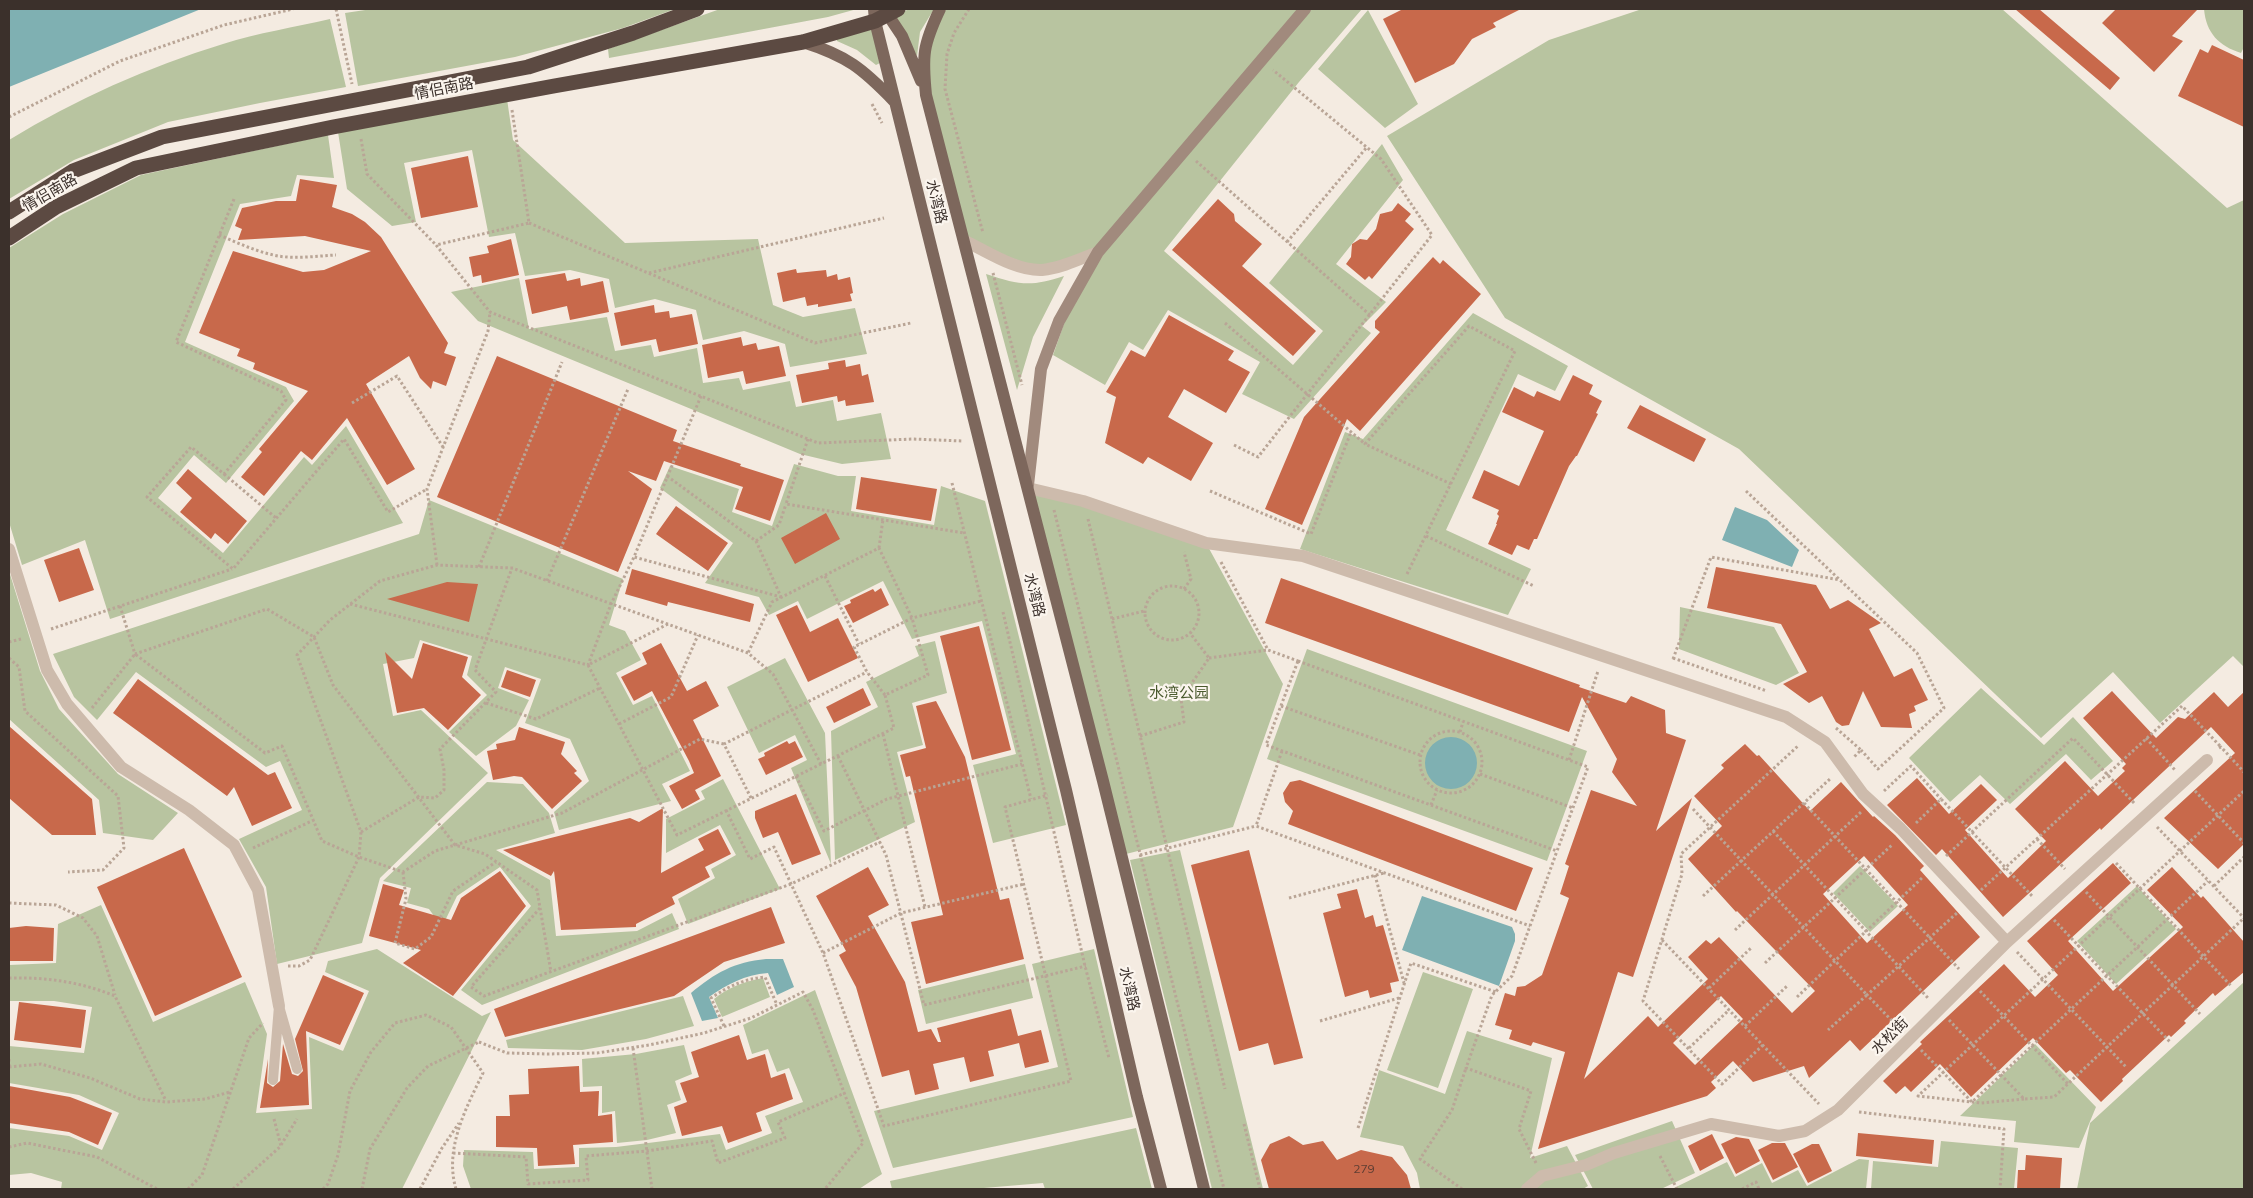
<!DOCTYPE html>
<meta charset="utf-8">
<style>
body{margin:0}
#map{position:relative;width:2253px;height:1198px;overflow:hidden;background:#f4ebe1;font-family:Mulish,sans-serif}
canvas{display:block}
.frame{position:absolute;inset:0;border:10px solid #3b302b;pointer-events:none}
</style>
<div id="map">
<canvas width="2253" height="1198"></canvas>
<div class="frame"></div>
</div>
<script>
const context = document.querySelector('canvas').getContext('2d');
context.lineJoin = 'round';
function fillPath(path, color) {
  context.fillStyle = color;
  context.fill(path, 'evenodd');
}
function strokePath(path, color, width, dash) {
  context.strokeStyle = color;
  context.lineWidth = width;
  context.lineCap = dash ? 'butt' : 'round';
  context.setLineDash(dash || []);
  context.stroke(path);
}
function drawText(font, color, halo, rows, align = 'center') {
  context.font = font + ' Mulish,"Noto Sans SC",sans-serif';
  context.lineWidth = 4.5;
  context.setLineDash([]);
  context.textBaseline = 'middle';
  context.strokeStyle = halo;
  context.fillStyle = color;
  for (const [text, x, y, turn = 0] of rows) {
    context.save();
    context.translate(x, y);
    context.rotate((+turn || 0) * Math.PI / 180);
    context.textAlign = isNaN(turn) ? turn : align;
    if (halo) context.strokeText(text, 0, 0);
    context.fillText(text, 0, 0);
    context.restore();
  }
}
fillPath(new Path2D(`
 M372,9H675L623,28L515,57L358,86L345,13Z
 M720,9H857L828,17L609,58L608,49Z
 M909,9H934L920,32L917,56L895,16Z
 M946,9H1304L1098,251L1041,269L966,241L926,95L927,46Z
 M1311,9H1362L1299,82L1164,251L1293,365L1323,331L1269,283L1382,144L1403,180L1336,264L1386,302L1362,326L1371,333L1294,419L1242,394L1260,362L1168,310L1143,350L1129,342L1105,385L1053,355L1065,321L1102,254Z
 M1642,9H2002L2227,208L2244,200V667L2233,656L2160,723L2113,672L2041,738L1739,449L1505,318L1387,136L1549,40Z
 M2204,9H2244V47L2241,53C2219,46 2206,33 2204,9Z
 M1368,10L1418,104L1385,128L1318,69Z
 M330,19L346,87L260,103L168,122L74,160L9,199V140C76,99 148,67 223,44C258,33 295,27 330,19Z
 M869,28L873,30L880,63L876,65L857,50L837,41L836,36Z
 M507,99L513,140L625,243L758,239L773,305L803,317L855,308L867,354L790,367L785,344L744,331L703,340L696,310L655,299L615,308L609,279L570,270L525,276L515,233L489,237L472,150L404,163L416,222L392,226L347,189L338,132Z
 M328,135L334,178L297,175L291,196L240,204L185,342L286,387L294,401L226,483L194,455L158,498L223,553L304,457L312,465L346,426L403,523L110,619L85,540L22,565L9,522V248L63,214L141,175Z
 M986,274C1019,285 1031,287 1064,276L1033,337L1017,390Z
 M519,278L529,329L607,317L615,351L651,345L654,357L697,348L703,383L739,378L743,390L790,381L796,407L833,400L837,421L881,413L891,459L842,464L800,454L478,321L451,292Z
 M1473,313L1568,366L1555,391L1518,374L1446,530L1531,569L1508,615L1300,549L1345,432L1363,439Z
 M794,464L838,476H856L851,511L934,525L941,486L985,501L1066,825L993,843L973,765L1016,754L982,621L912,639L883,581L807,619L798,601L769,615L759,597L705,583L733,543L660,488L670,466L739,489L732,512L772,526Z
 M1028,488L1206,543L1283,684L1233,827L1122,855Z
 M429,500L623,579L609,625L625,631L641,660L616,673L633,705L652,696L690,771L662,784L671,801L559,830L554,812L589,781L570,739L525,723L541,679L505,667L498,688L529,700L516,726L476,756L449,732L487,695L467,675L472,656L420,640L414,658L383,664L393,716L421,710L488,773L380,878L362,943L277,964L266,887L239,839L302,810L280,761L266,767L136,672L97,720L74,697L53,654L419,534Z
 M9,571L40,671L59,709L118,774L178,813L153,840L103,833L99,800L9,719Z
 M1680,607L1774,627L1799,673L1776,685L1679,649Z
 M935,641L947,693L912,703L923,745L897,752L915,822L835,860L831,731L878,707L866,682L919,656L915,646Z
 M1307,649L1587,751L1547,861L1267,759Z
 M785,658L825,733L831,864L791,768L807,760L795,735L759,753L727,687Z
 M1981,688L2044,745L2073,717L2113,761L2091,780L2066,754L2010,804L1980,775L1950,802L1909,758Z
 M723,779L780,889L688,924L678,899L715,878L711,869L736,855L720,825L666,853V819L705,799L701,791Z
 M487,782L523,784L549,813L555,833L496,850L550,880L556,936L637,931L672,913L679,929L482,1005L461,990L531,906L500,867L457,896L442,927L429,909L407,903L411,888L383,881Z
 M1180,850L1263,1189H1212L1130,860Z
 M1860,866L1898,906L1870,932L1833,893Z
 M2137,886L2176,929L2116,984L2077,941Z
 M101,905L153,1022L245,982L267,1034L256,1113L312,1109L309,1037L343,1051L369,991L325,972L328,961L377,949L482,1016L491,1012L402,1189H61L62,1182L31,1173L9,1175V1128L69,1136L102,1150L119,1113L79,1095L9,1083V1046L84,1053L92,1007L54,1001H9V965L56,963L58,924Z
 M1094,949L1133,1117L893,1168L874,1111L1058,1067L1032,964Z
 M1025,964L1033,998L926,1024L918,990Z
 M1423,972L1473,989L1438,1088L1387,1070Z
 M763,978L770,997L722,1017L714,999C729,987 743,982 763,978Z
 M2244,982V1189H2077L2090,1123Z
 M815,990L882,1174L859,1189H471L463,1166L464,1150L533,1152L534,1169L579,1167V1148L616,1147L720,1134L726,1150L772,1133L765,1116L803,1102L789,1068L777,1072L768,1049L752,1054L743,1025Z
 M683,996L694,1026L646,1039L582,1050L508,1048L506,1040Z
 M1467,1031L1552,1058L1530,1158L1567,1146L1588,1186L1583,1189H1420L1417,1173L1403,1146L1360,1137L1379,1070L1445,1094Z
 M2035,1044L2096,1107L2079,1148L2014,1142L2016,1121L1960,1116Z
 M684,1045L692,1074L675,1081L681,1100L667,1105L676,1133L647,1140L617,1143L615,1111L602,1113V1086L583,1087L582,1059L636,1054Z
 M1672,1121L1695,1173L1661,1189H1593L1575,1155Z
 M1136,1128L1152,1189H1045L1043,1183L972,1189H892L890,1181Z
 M1941,1141L2018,1148L2014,1189H1871L1873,1161L1938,1167Z
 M1859,1159L1869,1160L1866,1189H1672L1727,1162L1735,1177L1762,1163L1772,1183L1798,1170L1807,1186Z`), '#b8c4a0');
fillPath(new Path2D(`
 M9,9H201L9,87Z
 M1735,507L1767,520L1799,550L1792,567L1722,540Z
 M1425 763a26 26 0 1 1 52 0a26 26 0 1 1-52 0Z
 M1422,896L1512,927L1515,934V941L1499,986L1402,950Z
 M766,959H783L794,987L777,995L768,973C744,975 728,984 709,997L718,1018L702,1021L691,993C715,973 734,962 766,959Z`), '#7fb0b2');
fillPath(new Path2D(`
 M1403,9H1521L1493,23L1496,27L1472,39L1454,64L1415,83L1383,19Z
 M2015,9H2039L2120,78L2110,90Z
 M2116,9H2198L2172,36L2183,41L2154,72L2102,23Z
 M2212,45L2244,60V127L2178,96L2200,49L2208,53Z
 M468,156L478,207L421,218L411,168Z
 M300,179L337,185L332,207L352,214L365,222L381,237L448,343L444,353L456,357L446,386L433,381L431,389L420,378L409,356L366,384L415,469L387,485L347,418L312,460L301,451L264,496L241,477L262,452L259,449L308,391L253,369L255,363L237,356L240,349L199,333L233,251L303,272L324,270L371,251L305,236L238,240L242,229L235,226L242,208L276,201H296Z
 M1218,199L1234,214L1235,221L1262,244L1242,266L1316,331L1293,356L1172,250Z
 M1398,203L1411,214L1405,221L1414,229L1372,279L1369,276L1365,280L1346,264L1351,257L1352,244L1360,239L1367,240L1376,229L1380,214L1392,211Z
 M511,239L519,275L482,283L481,275L473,277L469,257L489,253L487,246Z
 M1433,257L1440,264L1443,260L1481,294L1360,431L1347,419L1302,525L1265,509L1304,417L1380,332L1375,328V321Z
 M796,269L797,273L826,270L827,277L837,274L838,280L850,277L853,293L850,294L852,301L818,307V304L807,306L805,297L783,302L777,273Z
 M565,273L567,281L580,278L581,286L603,281L609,312L570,320L567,306L532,314L525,280Z
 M654,305L655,313L669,311L670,318L692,314L698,344L659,352L656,339L621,346L614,313Z
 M1169,315L1234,351L1228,360L1250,372L1226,413L1184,389L1168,417L1213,443L1191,481L1148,457L1143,464L1105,443L1116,397L1106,392L1131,350L1145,357Z
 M741,337L743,346L756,343L758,350L779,346L786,376L746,384L743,371L708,378L702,345Z
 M497,356L677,430L673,441L741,464L740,466L784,480L770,521L735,509L743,487L664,461L656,481L628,471L652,489L618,572L437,497Z
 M845,360L846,367L860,364L862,376L868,374L874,402L846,406L845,400L838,402L837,396L802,403L796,375L829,369L828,363Z
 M1573,375L1593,385L1589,394L1602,401L1596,413L1598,414L1577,456H1576L1569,466L1537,539H1534L1529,550L1517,545L1512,555L1488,544L1497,524H1496L1499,516L1497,514L1499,510L1472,498L1484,470L1519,486L1544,431L1502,412L1514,387L1534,397L1537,391L1560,401Z
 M1640,405L1706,439L1694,462L1627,428Z
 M188,469L247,521L228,544L215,533L211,539L180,512L192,498L176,483Z
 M861,477L937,489L931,521L856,509Z
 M676,506L728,543L708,571L656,534Z
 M826,513L840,539L795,564L781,538Z
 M79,548L94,590L59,602L44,560Z
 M1716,567L1816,585L1830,609L1848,600L1881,623L1869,629L1894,677L1912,668L1928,700L1914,706L1916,711L1909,714L1912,728L1881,727L1863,691L1849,725L1842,726L1836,722L1822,696L1809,703L1783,684L1807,672L1781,624L1707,608Z
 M632,569L754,604L750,622L668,602L667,606L625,594Z
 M1281,578L1580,685L1579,687L1626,703L1631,696L1665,710L1666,733L1686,740L1656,831L1692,798L1633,977L1618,972L1584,1079L1648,1016L1658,1027L1708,979L1688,957L1706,940L1711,944L1719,937L1792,1013L1815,991L1737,911L1736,912L1688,859L1722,826L1694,796L1724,768L1721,765L1745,744L1757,756L1759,755L1810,811L1841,782L1873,817L1874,816L1895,835L1924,866L1920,870L1980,937L1860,1051L1850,1040L1809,1078L1804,1066L1753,1082L1733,1061L1711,1082L1716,1088L1707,1096L1538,1149L1565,1052L1533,1042L1531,1046L1509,1039L1512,1030L1495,1025L1505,993L1515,996L1517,987L1525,986L1542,975L1569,898L1560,894L1569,866L1565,864L1591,790L1637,806L1612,772L1617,759L1582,697L1569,732L1265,623ZM1864,856L1908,905L1867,943L1823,894ZM1721,996L1743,1019L1695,1065L1673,1043Z
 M447,582L478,584L469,622L387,599Z
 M881,588L889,605L853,623L844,606L851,603L850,600L873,589L875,592Z
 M797,605L810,632L838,618L858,658L808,682L776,615Z
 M979,626L1011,750L972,760L940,636Z
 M423,643L468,657L462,677L481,695L448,730L424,708L397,713L385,652L412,679Z
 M661,643L687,691L706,681L719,706L693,720L721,776L695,790L700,799L682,809L669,786L694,773L689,761L652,691L634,701L621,677L647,664L642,653Z
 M507,670L536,680L530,697L501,687Z
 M138,679L268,775L275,772L292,808L252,826L234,787L227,796L113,713Z
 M863,688L871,705L834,723L826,707Z
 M2112,691L2156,738L2178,717L2185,719L2214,692L2228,707L2244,692V844L2218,869L2164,818L2235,753L2211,727L2101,830L2100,828L2003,917L1942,849L1936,855L1887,805L1917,778L1949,814L1981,784L1997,800L1965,830L2008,878L2046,841L2015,809L2065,761L2098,796L2125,771L2122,768L2126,764L2083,718Z
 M936,701L965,757L1000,900L1009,898L1024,959L926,984L911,922L943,915L910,776L906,777L900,755L926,748L916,706Z
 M9,726L92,799L96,835H52L9,798Z
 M519,727L565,742L561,754L577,771L574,773L582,781L552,809L522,777L514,776L493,780L487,751L497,749L496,744L515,740Z
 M787,741L789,744L795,741L803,757L766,775L758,759L765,756L764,753Z
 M1300,780L1533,868L1516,911L1288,824L1293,811L1285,802L1283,793L1290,782Z
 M796,794L821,854L792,865L778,832L763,838L755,818V811Z
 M663,808L661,873L704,850L698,839L718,829L731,854L705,867L710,877L672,897L675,904L636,924V927L561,930L554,871L551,876L503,850L630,818L639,822Z
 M184,848L242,977L155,1016L97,887Z
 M1249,850L1303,1058L1274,1065L1268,1043L1239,1051L1191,865Z
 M2113,863L2131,883L2068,941L2113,991L2183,927L2147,890L2172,867L2201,898L2203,896L2244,942V972L2215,996L2213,993L2184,1021L2186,1023L2171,1037L2169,1035L2122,1079L2123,1081L2101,1102L2070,1070L2066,1073L2033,1038L1971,1097L1940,1064L1911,1092L1905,1086L1896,1094L1883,1081L1922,1044L1920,1042L2004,964L2035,997L2058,975L2027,941Z
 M868,867L889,905L868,916L905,982L918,1032L931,1029L938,1042H941L937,1028L1011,1009L1018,1036L1041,1030L1049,1062L1025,1068L1019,1043L988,1051L994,1076L970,1082L964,1057L933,1064L939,1089L915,1095L909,1070L882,1077L856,987L839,955L846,951L816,896Z
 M500,871L526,906L453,996L403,963L421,950L369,936L383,884L404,890L399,905L451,920L461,898Z
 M1357,889L1365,918L1373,915L1376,927L1383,925L1399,981L1390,983L1392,992L1370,998L1368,990L1345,997L1323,913L1341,908L1337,894Z
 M771,907L785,943L724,962L674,996L505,1037L494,1009Z
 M26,926L54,928L53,961H9V928Z
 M323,975L364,993L340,1045L306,1031L309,1105L260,1108L268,1059L267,1083L273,1087L280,1081L283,1044L292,1074L298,1076L303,1071L295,1039Z
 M19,1002L86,1010L81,1048L14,1040Z
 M739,1035L747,1060L765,1054L771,1078L785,1073L793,1099L756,1113L762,1131L728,1143L722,1126L682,1136L674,1107L687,1102L680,1083L699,1077L691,1052Z
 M579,1066L580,1092L599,1091L598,1116L612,1114L613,1142L573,1145L575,1164L538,1166L537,1148L496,1147V1116H510L509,1095L529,1094L528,1069Z
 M9,1086L70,1097L112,1113L98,1145L69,1132L9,1123Z
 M1858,1133L1934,1140L1932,1164L1856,1156Z
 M1712,1134L1724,1158L1700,1171L1688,1146Z
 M1289,1136L1303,1145L1323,1141L1337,1160L1361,1150L1392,1157L1407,1175L1411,1189H1269L1261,1160L1270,1144Z
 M1736,1137L1749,1139L1760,1161L1736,1174L1721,1144Z
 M1772,1143H1785L1798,1167L1773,1180L1758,1150Z
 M1812,1144H1819L1832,1171L1808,1183L1793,1154Z
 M2026,1155L2062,1158L2060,1189H2017L2018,1170H2025Z`), '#c8694b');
strokePath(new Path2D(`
 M336,9L352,84
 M969,9L954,33L947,54L945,89L983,233
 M872,104L882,123
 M512,110L529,223L436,245L490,312L818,443L913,439L963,441
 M9,117L120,61L224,25L293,9
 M361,139L367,174L436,245
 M1196,161L1370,315
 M234,199L176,342L281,391L286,400L224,474L191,447L147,497L233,569L344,439L388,512L427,489
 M529,223L815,343L911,323
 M219,235C238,243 257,252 278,256C296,259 317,256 336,255
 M1287,242L1367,147
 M649,273L884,218
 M993,273L1022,385
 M1225,323L1365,444
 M701,396L634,557L781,597
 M352,403L397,376L443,447
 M808,439L786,504L964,533
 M1234,445L1258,457L1432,235L1381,159L1273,70
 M224,474L276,518
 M667,476L756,541L781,597
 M952,483L1031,799
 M1210,491L1311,534L1351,432
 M1746,491L1917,653L1944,708L1878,769L1861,750
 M1054,510L1224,1189
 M1088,519L1225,1089
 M1426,536L1534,586
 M756,541L779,525L786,504
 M879,548L883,519
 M1221,562L1268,650L1298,661
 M437,565L427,489L488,331L490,312
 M479,567L562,362
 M1407,574L1515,351L1469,326L1365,444L1451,484
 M825,576L859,644
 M547,581L628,389
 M1145 613a27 27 0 1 1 54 0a27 27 0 1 1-54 0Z
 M1184,589L1191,579L1184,552
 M350,604L588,665L611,604L634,557
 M120,606L135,654L267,609L314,637L333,685L455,845L485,854L537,890L551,972
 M1003,612L1085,966L1109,1058
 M1112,619L1144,611
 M668,624L588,665L677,835L894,728L885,695L928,675L912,618L879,548L772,602L748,653
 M51,629L232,569
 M9,642L21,639
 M9,658L19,667L25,711L118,796L124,848L103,870L68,872
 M1209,658L1268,650
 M1673,658L1767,691
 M1673,659L1711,557L1840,580
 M1298,661L1588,767L1557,851L1266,745Z
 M885,695L867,672L854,647L912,618L981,601
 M486,703L536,719L600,688
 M1281,706L1420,755
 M92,708L135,654L265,753L282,746L322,841L359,857L403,872L435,851L562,813L700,739L724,744
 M619,724L671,697L698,635
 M1836,728L1861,750L1854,757
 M1420 762a31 31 0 1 1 62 0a31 31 0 1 1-62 0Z
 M1460,732L1463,722
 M883,734L925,907
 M1140,736L1184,722L1181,699L1209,658L1190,633
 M2146,738L2175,770
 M2219,748L2221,747L2244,772
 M1282,751L1256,826L1530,926
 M838,756L886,855L924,1005L1086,966
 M1569,760L1598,671
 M1480,774L1573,808
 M796,776L824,831L887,799L1022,764
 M1884,791L1911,766L1941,799
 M2195,791L2244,843
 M751,798L724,744L867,672
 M1804,803L1959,969
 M1431,805L1437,790
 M1693,809L1867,995L1828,1030
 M726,810L750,859L774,847L823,953L884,1126L1071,1081L1005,807L1048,795
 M1916,823L1941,799L2033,897
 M2157,827L2244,918
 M1773,831L1928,998
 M361,832L419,797L435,798L444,790V770L440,749L496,692L475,670L512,568
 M2037,839L2065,869
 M253,848L314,820
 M1140,855L1256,826
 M1946,856L2073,738L2135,804
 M2116,863L2232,987
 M403,872L406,899L395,943L415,949L431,937L453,891L496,862
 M1375,875L1404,983
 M2214,886L2244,857
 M1981,890L2182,706L2221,747
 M2086,892L2200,1014
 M1703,896L1831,778
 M1289,898L1384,873
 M9,903L56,905L83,918L97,936L115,995
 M540,908L471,987L484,996L791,884L880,842
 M2054,920L2171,1043
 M1735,930L1861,812
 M1662,940L1819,1104
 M2017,952L2127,1068
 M823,953L901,913L1024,884
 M1765,963L1893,844
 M288,966H299L310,960L359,857L361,832L297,655L330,620L380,581L437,565L512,568L748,653L773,674L821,764
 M9,978C46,977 81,982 115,996L166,1101
 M1709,988L1751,948
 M1980,991L2068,1084
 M1797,997L1923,877
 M1949,1020L2024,1099L2054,1097L2244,918
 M1320,1021L1399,998
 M724,1026L711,998C729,986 744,979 765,977L777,1005
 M1745,1026L1787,986
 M1899,1028L1867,995L1958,912
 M479,1042L507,1053L547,1054L597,1053L649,1045L704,1033L751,1018L803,992L813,1010L863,1143L825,1189
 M1763,1045L1722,1084L1643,1001L1682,874L1681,854L1799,745
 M633,1048L652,1189
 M1689,1048L1729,1010
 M1921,1050L1972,1102L2208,881
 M9,1059V1066
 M9,1067L41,1064L90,1078L140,1099L166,1102L205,1099L230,1092
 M2024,1099L1981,1103L1918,1096L2244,791
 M1859,1112L2004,1129L2000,1189
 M1244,1124L1260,1189
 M1358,1128L1411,963L1496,992
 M281,1145L297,1119
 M9,1147L27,1143L97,1157L157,1189
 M453,1153L526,1157L528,1184L588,1180L586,1156L647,1151L712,1141L718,1163L785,1138L778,1122L845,1093
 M1660,1156L1677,1189
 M1536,1163L1519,1129L1531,1091L1466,1068L1492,995L1512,976L1557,851
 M188,1189L202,1175L249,1038L263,1023
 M233,1189L281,1146L274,1119
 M323,1189L328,1184L338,1155L350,1091L371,1052L395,1023L426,1015L451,1027L483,1073C466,1108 444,1149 456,1189
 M420,1189L442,1148L459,1123
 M1462,1189L1420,1159L1452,1110L1466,1068
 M1742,1189L1756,1182L1759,1189`), '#b9a596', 3, [2.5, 2.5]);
strokePath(new Path2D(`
 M273,1080L279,1006L297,1069`), '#cdbbac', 10);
strokePath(new Path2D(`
 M965,241C988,252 1016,271 1042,270C1061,268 1080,259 1098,252
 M1028,488L1083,501L1206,543L1303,556L1786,717L1825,742L1863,794L1901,829L2007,942
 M9,549L47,670L67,704L121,767L189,810L234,845L258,890L279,1006
 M1527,1189L1542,1176L1586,1165L1614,1153L1711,1124L1779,1136L1805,1131L1838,1110L2007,942L2207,760`), '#cdbbac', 12);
strokePath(new Path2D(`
 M1028,485L1041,369L1059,321L1098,252L1305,9`), '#a18a7d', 12);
strokePath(new Path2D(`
 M874,9L875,21L1066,790L1137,1097L1161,1189
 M884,9L902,36L921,81
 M940,9C923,45 922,55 926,95L1103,781L1204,1189
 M803,42C847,56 862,68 894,101`), '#7d675c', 12);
strokePath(new Path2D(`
 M9,212L73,171L162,137L528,67L633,33L697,9
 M9,238L56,207L136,168L333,127L554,86L803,42L875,21L898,9`), '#5c4a42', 15);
strokePath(new Path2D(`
 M362,1189L370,1149L407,1088L428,1066L479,1042`), '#b9a596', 3, [2.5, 2.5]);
drawText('12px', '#5e3e33', null, [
 ["279",1364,1169]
]);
drawText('15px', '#3b302b', '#fbf5ee', [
 ["情侣南路",444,89,-11],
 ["情侣南路",50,193,-30],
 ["水湾路",936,202,76],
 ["水湾路",1034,595,76],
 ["水湾路",1129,989,77],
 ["水松街",1890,1036,-45]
]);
drawText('15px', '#4a5a2e', '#fbf5ee', [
 ["水湾公园",1179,693]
]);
</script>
